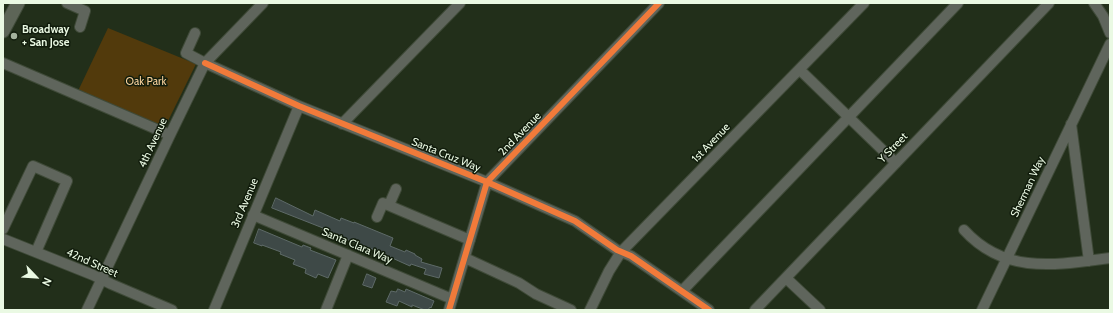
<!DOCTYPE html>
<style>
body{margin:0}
#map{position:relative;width:1113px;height:313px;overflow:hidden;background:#222f1a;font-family:Cabin,sans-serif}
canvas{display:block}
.frame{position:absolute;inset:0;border:4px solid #eaf9e3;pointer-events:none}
.north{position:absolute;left:16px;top:257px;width:40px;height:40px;-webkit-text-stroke:3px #111c0c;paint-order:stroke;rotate:115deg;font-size:11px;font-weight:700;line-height:16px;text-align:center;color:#eaf9e3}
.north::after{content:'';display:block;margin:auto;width:14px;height:18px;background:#eaf9e3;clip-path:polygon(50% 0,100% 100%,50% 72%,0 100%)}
</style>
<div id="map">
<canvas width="1113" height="313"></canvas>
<div class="frame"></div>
<div class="north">N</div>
</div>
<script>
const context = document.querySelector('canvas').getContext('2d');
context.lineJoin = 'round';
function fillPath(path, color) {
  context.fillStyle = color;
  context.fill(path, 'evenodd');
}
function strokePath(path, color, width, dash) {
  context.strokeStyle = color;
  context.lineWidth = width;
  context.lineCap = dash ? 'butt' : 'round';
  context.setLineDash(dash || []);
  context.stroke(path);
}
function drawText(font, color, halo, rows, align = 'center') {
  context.font = font + ' Cabin,sans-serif';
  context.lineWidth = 3;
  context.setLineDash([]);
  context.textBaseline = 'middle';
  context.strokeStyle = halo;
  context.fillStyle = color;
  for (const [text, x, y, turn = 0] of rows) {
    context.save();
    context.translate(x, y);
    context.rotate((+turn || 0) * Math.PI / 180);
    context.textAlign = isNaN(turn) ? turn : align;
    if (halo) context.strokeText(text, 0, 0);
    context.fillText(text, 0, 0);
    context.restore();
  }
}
fillPath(new Path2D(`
 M108,28L196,64L165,127L78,91Z`), '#523a0c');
const building = new Path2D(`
 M276,198L313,216L315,210L340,221L341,218L354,223V222L393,238L390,246L405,252L406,250L415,254V255L422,259L421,262L442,268L439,278L424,274L426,269L411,264L410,266L401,262L375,250L322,230L323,228L272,208Z
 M259,229L302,247L303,245L311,248L310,250L336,260L328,278L318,274L316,278L305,273L306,269L293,264L295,260L280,254L281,252L262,245V246L254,243Z
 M367,274L376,278L372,288L363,285Z
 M398,289L405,292L406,289L434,301L431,308L430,307L428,310H425L412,305V307L399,301L397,306L386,302L391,291L396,292Z`);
fillPath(building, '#3e4947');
strokePath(building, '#5e6a68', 1);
const minor = new Path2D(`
 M67,3L85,11L80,27
 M1094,3L1103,16L1110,33
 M195,33L186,53L205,63L299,106L487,182L575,221L617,250L631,256L709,310
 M3,63L170,135
 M800,70L896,163
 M342,124L460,3
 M1071,124L1089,261
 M389,205L396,189
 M253,215L452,299
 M377,217L383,203L470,240
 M3,229L33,166L67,181L36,252
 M964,230C1005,275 1056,265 1110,258
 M3,239L93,275L111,284L172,310
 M465,258L519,283L536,294L571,310
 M786,278L820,310
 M682,291L958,3
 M87,310L170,135L205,63L263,3
 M214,310L299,106
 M326,310L348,255
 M449,310L487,182L659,3
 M590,310L609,271L621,252L864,3
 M755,310L1049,3
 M982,310L1110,44`);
const major = new Path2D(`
 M3,31L18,3`);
strokePath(minor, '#3f4a38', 12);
strokePath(major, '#3f4a38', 15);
strokePath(minor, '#5f655c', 10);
strokePath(major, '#5d6557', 13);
strokePath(new Path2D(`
 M205,63L299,106L487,182L575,221L617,250L631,256L709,310
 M449,310L487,182L659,3`), '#f17a3a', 6);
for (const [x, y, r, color] of [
 [14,36,4,"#a4b29d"]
]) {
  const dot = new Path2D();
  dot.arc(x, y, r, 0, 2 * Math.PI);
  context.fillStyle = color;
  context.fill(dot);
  strokePath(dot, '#111c0c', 1.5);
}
drawText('bold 11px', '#eaf9e3', '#111c0c', [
 ["Broadway",22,30],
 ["+ San Jose",22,43]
], 'left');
drawText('11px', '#f7d09b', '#111c0c', [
 ["Oak Park",146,82]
]);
drawText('11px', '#eaf9e3', '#111c0c', [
 ["2nd Avenue",520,134,-46],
 ["4th Avenue",153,143,-65],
 ["1st Avenue",711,143,-46],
 ["Y Street",893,148,-46],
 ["Santa Cruz Way",446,155,22],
 ["Sherman Way",1028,187,-65],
 ["3rd Avenue",245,203,-67],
 ["Santa Clara Way",357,246,23],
 ["42nd Street",92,263,24]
]);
</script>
